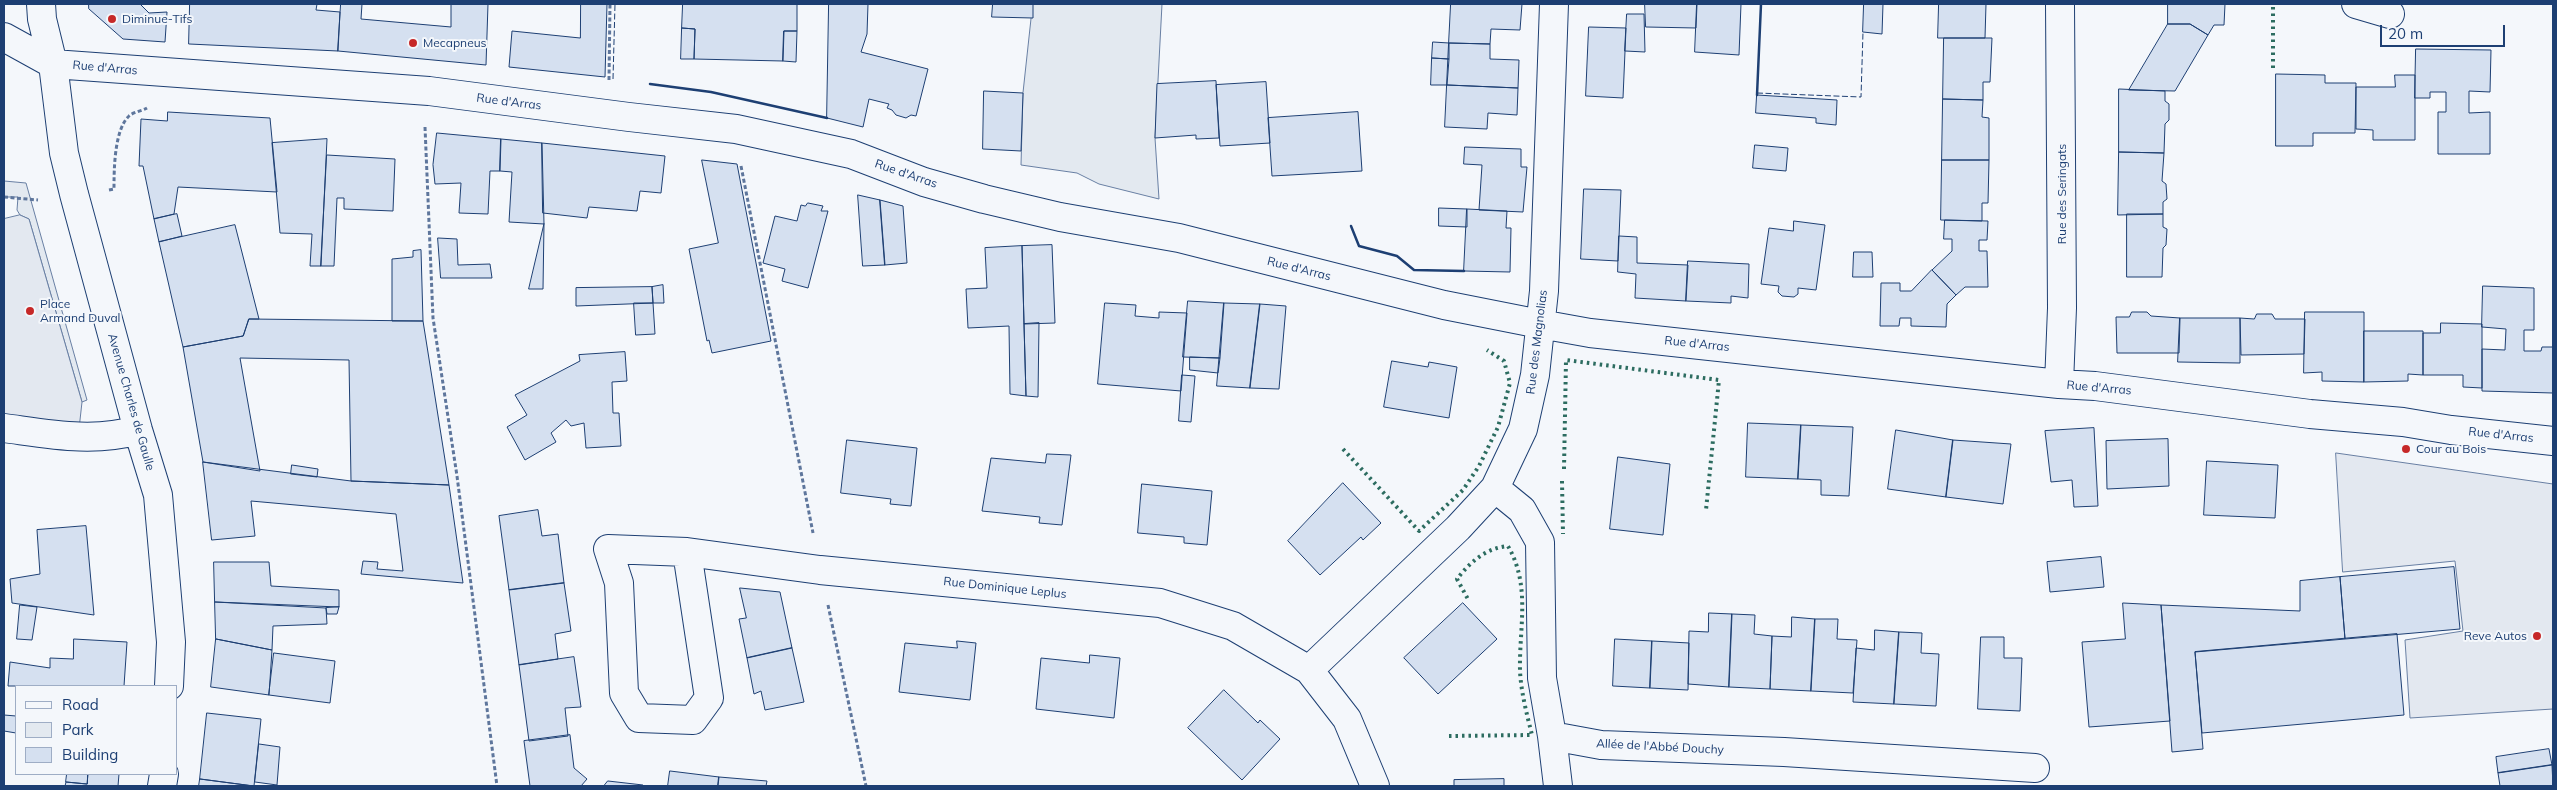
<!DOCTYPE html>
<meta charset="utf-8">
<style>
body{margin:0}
#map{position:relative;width:2557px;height:790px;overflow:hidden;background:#f4f7fb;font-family:Mulish,sans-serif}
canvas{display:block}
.frame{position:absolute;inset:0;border:5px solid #1d3f73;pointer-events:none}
.legend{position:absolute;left:15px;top:685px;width:162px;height:90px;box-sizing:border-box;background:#f4f7fb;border:1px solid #9eadc5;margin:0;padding:6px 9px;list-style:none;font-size:15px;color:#1d3f73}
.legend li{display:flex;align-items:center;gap:10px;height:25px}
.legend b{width:25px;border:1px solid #9eadc5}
.scale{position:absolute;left:2380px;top:25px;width:125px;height:22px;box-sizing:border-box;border:2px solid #1d3f73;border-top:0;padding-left:6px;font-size:15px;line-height:18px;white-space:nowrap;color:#1d3f73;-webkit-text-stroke:4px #f4f7fb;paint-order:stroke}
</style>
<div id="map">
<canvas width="2557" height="790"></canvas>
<div class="frame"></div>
<ul class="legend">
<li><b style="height:6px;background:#f4f7fb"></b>Road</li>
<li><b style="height:14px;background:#e3e9f0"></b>Park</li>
<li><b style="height:14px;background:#d5e0f0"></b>Building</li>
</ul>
<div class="scale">20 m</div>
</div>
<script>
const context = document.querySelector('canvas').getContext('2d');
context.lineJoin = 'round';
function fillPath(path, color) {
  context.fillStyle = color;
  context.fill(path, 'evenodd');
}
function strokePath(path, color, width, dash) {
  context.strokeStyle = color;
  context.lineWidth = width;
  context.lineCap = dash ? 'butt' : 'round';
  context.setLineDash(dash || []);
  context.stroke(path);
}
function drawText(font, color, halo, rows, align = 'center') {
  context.font = font + ' Mulish,sans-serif';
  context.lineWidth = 4;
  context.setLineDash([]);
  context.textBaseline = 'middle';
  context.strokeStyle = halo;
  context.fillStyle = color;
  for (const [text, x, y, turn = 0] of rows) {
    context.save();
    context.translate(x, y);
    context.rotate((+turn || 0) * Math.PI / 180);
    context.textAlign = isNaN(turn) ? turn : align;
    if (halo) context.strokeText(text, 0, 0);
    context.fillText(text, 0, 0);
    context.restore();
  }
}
const green = new Path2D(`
 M1033,4H1162L1155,138L1159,199L1099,184L1077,173L1021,165L1023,93Z
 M4,181L26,183L87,400L82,402L29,219L20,215L17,210L18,197H4Z`);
fillPath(green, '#e3e9f0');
strokePath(green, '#687fa3', 1);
const parking = new Path2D(`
 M20,215L29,219L82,402L78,438L4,428V219Z
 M2336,453L2553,484V709L2410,718L2405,640L2463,631L2455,561L2343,572Z`);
fillPath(parking, '#e3e8f0');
strokePath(parking, '#687fa3', 1);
const building = new Path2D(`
 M89,4H140L149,13L167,12L165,42L123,39L89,9Z
 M190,4H317L316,10L340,12L338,51L189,44Z
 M341,4H362L361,19L451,27V4H488L486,65L338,51Z
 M581,4H607L605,77L509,67L512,31L580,38Z
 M683,4H797V31H784L783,61L694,59L695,29L682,28Z
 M829,4H868L867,34L861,52L928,69L916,116L911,115L906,118L896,115L892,110L887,108L889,104L869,99L863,127L827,118Z
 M993,4H1033V18L992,17Z
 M1451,4H1522L1520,30L1491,29L1490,44L1449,43Z
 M1645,4H1697L1696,28L1646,27Z
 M1697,4H1741L1739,55L1695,52Z
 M1864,4H1883L1882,34L1863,32Z
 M1939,4H1986L1985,38H1938Z
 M2168,4H2225L2224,25H2214L2208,35L2190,24H2168Z
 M1627,14H1644L1645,52L1625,51Z
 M2168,24H2190L2208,35L2175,91L2129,90Z
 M1589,27L1626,28L1623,98L1586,96Z
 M682,28L695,29L694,59H681Z
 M784,31H797L796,62L783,61Z
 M1944,38H1992L1990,82H1983V100L1943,99Z
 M1433,42L1449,43V59L1432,58Z
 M1449,43L1490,44V59L1519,60L1518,88L1447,85Z
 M2416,49L2491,50L2490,92L2469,91V113L2490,112V154H2438V112H2446V92H2430V98H2415Z
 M1432,58L1449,59L1447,85H1431Z
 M2276,74L2325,75V83H2356L2355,133H2313V146H2276Z
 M2395,75H2415V140H2373V130L2356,129V87H2395Z
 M1216,81L1219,138L1196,139V135L1155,138L1157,84Z
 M1266,82L1270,143L1220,146L1216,85Z
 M1447,85L1518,88L1517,115L1488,113L1487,129L1445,127Z
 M2119,89L2165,91V101L2169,104V120L2165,124L2164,153L2119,152Z
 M984,91L1023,93L1021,151L983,149Z
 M1757,95L1837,100L1836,125L1816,123V118L1756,113Z
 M1943,99L1983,100L1982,117L1989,118V160H1942Z
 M168,112L270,118L277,192L178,187L174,214L154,219L143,166H139L141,119L167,121Z
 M1358,112L1362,171L1272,176L1268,118Z
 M437,133L501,139L500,171H490L488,214L459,213L461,183L435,184L433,165Z
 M327,139L321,266H310L312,234L280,233L272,143Z
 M501,139L542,143L544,224L509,222L512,172L500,171Z
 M542,143L665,156L661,193L640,191L637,211L589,207L587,218L543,213Z
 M1755,145L1788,148L1786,171L1753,168Z
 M1465,147L1521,149V167H1527L1523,212L1479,210L1482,165L1464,164Z
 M2119,152L2164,153L2162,181L2166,184L2167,199L2163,202V214L2118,215Z
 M327,155L395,159L393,211L344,209V198H337L334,266H321Z
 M702,160L737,164L771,341L712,353L709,340L707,341L689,249L718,243Z
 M1942,160H1989L1988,203H1982V221L1941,220Z
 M1584,189L1621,190L1618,261L1581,259Z
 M858,195L880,200L885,265L863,266Z
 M880,200L903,206L907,263L885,265Z
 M808,203L823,206L821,211H828L808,288L782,281L785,269L763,263L775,216L797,221L801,205L805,206Z
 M1439,208L1467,209V227L1439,226Z
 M1467,209L1507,211L1506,228H1511L1510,272L1464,271Z
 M177,214L182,236L159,242L154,219Z
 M2127,214H2163V227L2167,229L2166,245L2163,248L2162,277H2127Z
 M1945,220L1988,221L1987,240H1979V251H1987L1988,287H1965L1956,295L1932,270L1952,251V239H1944Z
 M1794,221L1825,225L1816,290L1798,288V294L1794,297L1782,296L1778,292L1779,286L1761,284L1769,228L1793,231Z
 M544,224L543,289H529Z
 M235,225L259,319H249L243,336L183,347L159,242Z
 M1619,236L1637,237V263L1688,265L1686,301L1635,298L1636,274L1618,272Z
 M438,238L457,239L458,265L490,264L492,278H441Z
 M1052,245L1055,323L1024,324L1022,246Z
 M1022,246L1024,324L1026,396L1010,394L1009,326L968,328L966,289L987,288L985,248Z
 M421,250L423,321H392V259L413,257V251Z
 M1854,252H1872L1873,277H1853Z
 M1688,261L1749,264L1748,298L1731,296V303L1686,301Z
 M1932,270L1956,295L1947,304L1946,327L1911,326V318H1900L1899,326H1880L1881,283H1900V291H1911Z
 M663,285L664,303H653L652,287Z
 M2483,286L2534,288V330H2524V351H2541L2542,347H2553V393L2482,391V349L2505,350L2506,329L2482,327Z
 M652,287L653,303L576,306V288Z
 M1188,301L1224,303L1220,358L1183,357Z
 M634,303H653L655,334L636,335Z
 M1105,303L1136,305L1135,316L1159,318V312L1187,313L1181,391L1098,384Z
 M1224,303L1260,304L1250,388L1217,386Z
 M1260,304L1286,306L1279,389L1250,388Z
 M2132,312H2147L2151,316L2180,318L2179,353H2117L2116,317H2129Z
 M2305,312H2364V382L2322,381V372L2304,373Z
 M2257,314H2272L2275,319H2305L2304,354L2241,355L2240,318L2254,319Z
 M2180,318H2240V363L2178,362Z
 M249,319L423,321L449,485L351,481L349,360L240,358L260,471L203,462L183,347L243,336Z
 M1039,323L1038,397L1026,396L1024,324Z
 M2441,323L2482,324V388L2463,387V375H2423V333H2440Z
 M2364,331H2423V375L2408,374V381L2364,382Z
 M625,352L627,381L612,382L613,413H619L621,446L586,448L584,423L571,426L566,420L551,433L556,442L525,460L507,427L527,415L515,395L580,361L579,355Z
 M1190,357L1220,358L1218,373L1190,370Z
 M1392,361L1428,367L1429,362L1457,367L1449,418L1384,407Z
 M1182,375L1195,376L1191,422L1179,421Z
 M1748,423L1801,425L1798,479L1746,477Z
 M1801,425L1853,427L1849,496L1821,495V480L1798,479Z
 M2094,428L2098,506L2074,507L2072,480L2051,482L2045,431Z
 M1896,430L1953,440L1946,497L1888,489Z
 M2168,439L2169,486L2107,489L2106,441Z
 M847,440L917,448L911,506L890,504L891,499L841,493Z
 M1953,440L2011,444L2003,504L1946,497Z
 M1047,454L1071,455L1062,525L1039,523L1040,517L982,511L991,458L1045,463Z
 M1618,457L1670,464L1663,535L1610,529Z
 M2207,461L2278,465L2275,518L2204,515Z
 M203,462L351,481L449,485L463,583L361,574L363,561L378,562L377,569L403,571L396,514L251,501L255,536L212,540Z
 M292,465L318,469L317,477L291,474Z
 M1343,483L1381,523L1363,540L1361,537L1320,575L1288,541Z
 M1142,484L1212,491L1207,545L1184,543V537L1138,533Z
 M538,510L542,536L558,534L564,583L509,590L499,516Z
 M86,526L94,615L12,603L10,579L40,574L37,530Z
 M2101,557L2104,587L2050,592L2047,562Z
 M214,562H269L271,586L339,590V607L215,602Z
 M2454,567L2460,629L2345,639L2340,577Z
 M2340,577L2345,639L2195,652L2203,749L2172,752L2161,605L2300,611V581Z
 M564,583L571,631L555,634L558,659L519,665L509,590Z
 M740,588L780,592L792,648L747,658L739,619L746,618Z
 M215,602L326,608L327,624L273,626L272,650L216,639Z
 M1463,603L1497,639L1438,694L1404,658Z
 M2123,603L2161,605L2170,721L2089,727L2082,642L2125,639Z
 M20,605L37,607L32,640L17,639Z
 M339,607L337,614H327L326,608Z
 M1709,613L1732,614L1729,687L1688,684L1689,631L1708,632Z
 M1732,614L1755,615L1754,634L1772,636L1770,689L1729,687Z
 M1792,617L1815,619L1811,691L1770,689L1772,636L1791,637Z
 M1815,619H1838L1837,639L1857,640L1853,693L1811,691Z
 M1875,630L1899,632L1894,704L1853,702L1856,648L1874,650Z
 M1899,632L1922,633L1921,653L1939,654L1936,706L1894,704Z
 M2397,634L2404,715L2202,733L2195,652Z
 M1981,637H2004V658H2022L2020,711L1978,709Z
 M74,639L127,642L124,686H8L10,662L50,668V658L73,659Z
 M216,639L272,650L269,695L211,687Z
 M1615,639L1652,641L1650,688L1613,686Z
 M957,641L976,643L970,700L899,692L905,643L957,648Z
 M1652,641L1689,643L1688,690L1650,688Z
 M792,648L804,702L765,710L761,691L754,694L747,658Z
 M274,653L335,661L330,703L269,695Z
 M1090,655L1120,658L1114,718L1036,709L1041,658L1089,663Z
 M574,657L581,707L565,708L568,736L529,741L519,665Z
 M1224,690L1258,723L1260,720L1280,739L1242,780L1188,728Z
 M207,713L261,719L254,786L200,779Z
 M4,715L16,716V733L4,731Z
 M570,735L574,768L587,779L581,786H530L524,741Z
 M259,744L280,747L277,785L255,782Z
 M2549,749L2552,765L2498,773L2496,757Z
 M2552,765L2553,786H2500L2498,773Z
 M670,771L719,777L718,786H668Z
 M67,774H88L87,784L66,782Z
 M88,774H119L118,786H65L66,782L87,784Z
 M719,777L767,781L766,786H718Z
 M200,779L253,786H199Z
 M1504,779V786H1454V780Z
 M608,781L643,785V786H604Z`);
fillPath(building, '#d5e0f0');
strokePath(building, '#1d3f73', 1);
const minor = new Path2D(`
 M41,4L42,19L53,64L64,153L74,194L138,430L158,495L171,642L169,686
 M2356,4L2390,14
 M4,37L53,64L429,91L629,117L736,129L851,154L924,182L984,199L1060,217L1179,238L1444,305L1540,324L1590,333L2059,384L2095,386L2310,414L2403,422L2451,430L2553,441
 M2059,384L2062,308L2060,4
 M4,428C49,434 93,443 138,430
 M1495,488L1522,510L1540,542L1542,678L1552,736L1601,745L1784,752L2035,768
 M687,552L709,698L693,720L639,718L624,693L619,583L608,549L687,552L820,570L1160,603L1233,626L1309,670
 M1552,736L1558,786
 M162,786L164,774
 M1375,786L1347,719L1309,670L1458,528L1495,488L1523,429L1535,375L1544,291L1554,4`);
strokePath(minor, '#1d3f73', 30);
strokePath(new Path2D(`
 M609,80L610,4
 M425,127L433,318L457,476L497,786
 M741,166L813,533
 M109,190L114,189C114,171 114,130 129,116C133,112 142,111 147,108
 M4,197L38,200
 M828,605L866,786`), '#5e769c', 3, [4, 2.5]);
strokePath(minor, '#f4f7fb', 28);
strokePath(new Path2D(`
 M2273,68V4
 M1343,449L1419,531L1463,490L1479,466L1498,427L1510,383L1504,361L1487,350
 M1564,469L1566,360L1719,380L1706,510
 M1562,481L1563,534
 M1449,736L1532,735C1527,715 1521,692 1520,671C1519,627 1531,586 1508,546C1486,548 1470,562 1457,579L1469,601`), '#2c6c60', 4, [2.5, 4]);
strokePath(new Path2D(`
 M613,79L615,4
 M1757,93L1861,97L1863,32`), '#1d3f73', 1, [6, 2.5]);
strokePath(new Path2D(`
 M650,84L711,92L827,118
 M1757,95L1761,4
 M1351,226L1359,246L1397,256L1414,270L1464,271`), '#1d3f73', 2.5);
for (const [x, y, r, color] of [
 [112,19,5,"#c62828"],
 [413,43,5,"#c62828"],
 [30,311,5,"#c62828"],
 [2406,449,5,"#c62828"],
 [2537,636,5,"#c62828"]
]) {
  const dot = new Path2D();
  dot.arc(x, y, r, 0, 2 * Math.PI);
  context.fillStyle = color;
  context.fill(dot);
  strokePath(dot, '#f4f7fb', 2);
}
drawText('12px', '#1d3f73', '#f4f7fb', [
 ["Diminue-Tifs",122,19],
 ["Mecapneus",423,43],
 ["Place",40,304],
 ["Armand Duval",40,318],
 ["Cour au Bois",2416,449],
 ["Reve Autos",2527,636,"right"]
], 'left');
drawText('12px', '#1d3f73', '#f4f7fb', [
 ["Rue d'Arras",105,68,5],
 ["Rue d'Arras",509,102,7],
 ["Rue d'Arras",906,174,19],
 ["Rue des Seringats",2062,194,-90],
 ["Rue d'Arras",1299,269,14],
 ["Rue des Magnolias",1537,342,-83],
 ["Rue d'Arras",1697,344,6],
 ["Rue d'Arras",2099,388,5],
 ["Avenue Charles de Gaulle",131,402,74],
 ["Rue d'Arras",2501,435,6],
 ["Rue Dominique Leplus",1005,588,6],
 ["Allée de l'Abbé Douchy",1660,747,3]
]);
</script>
